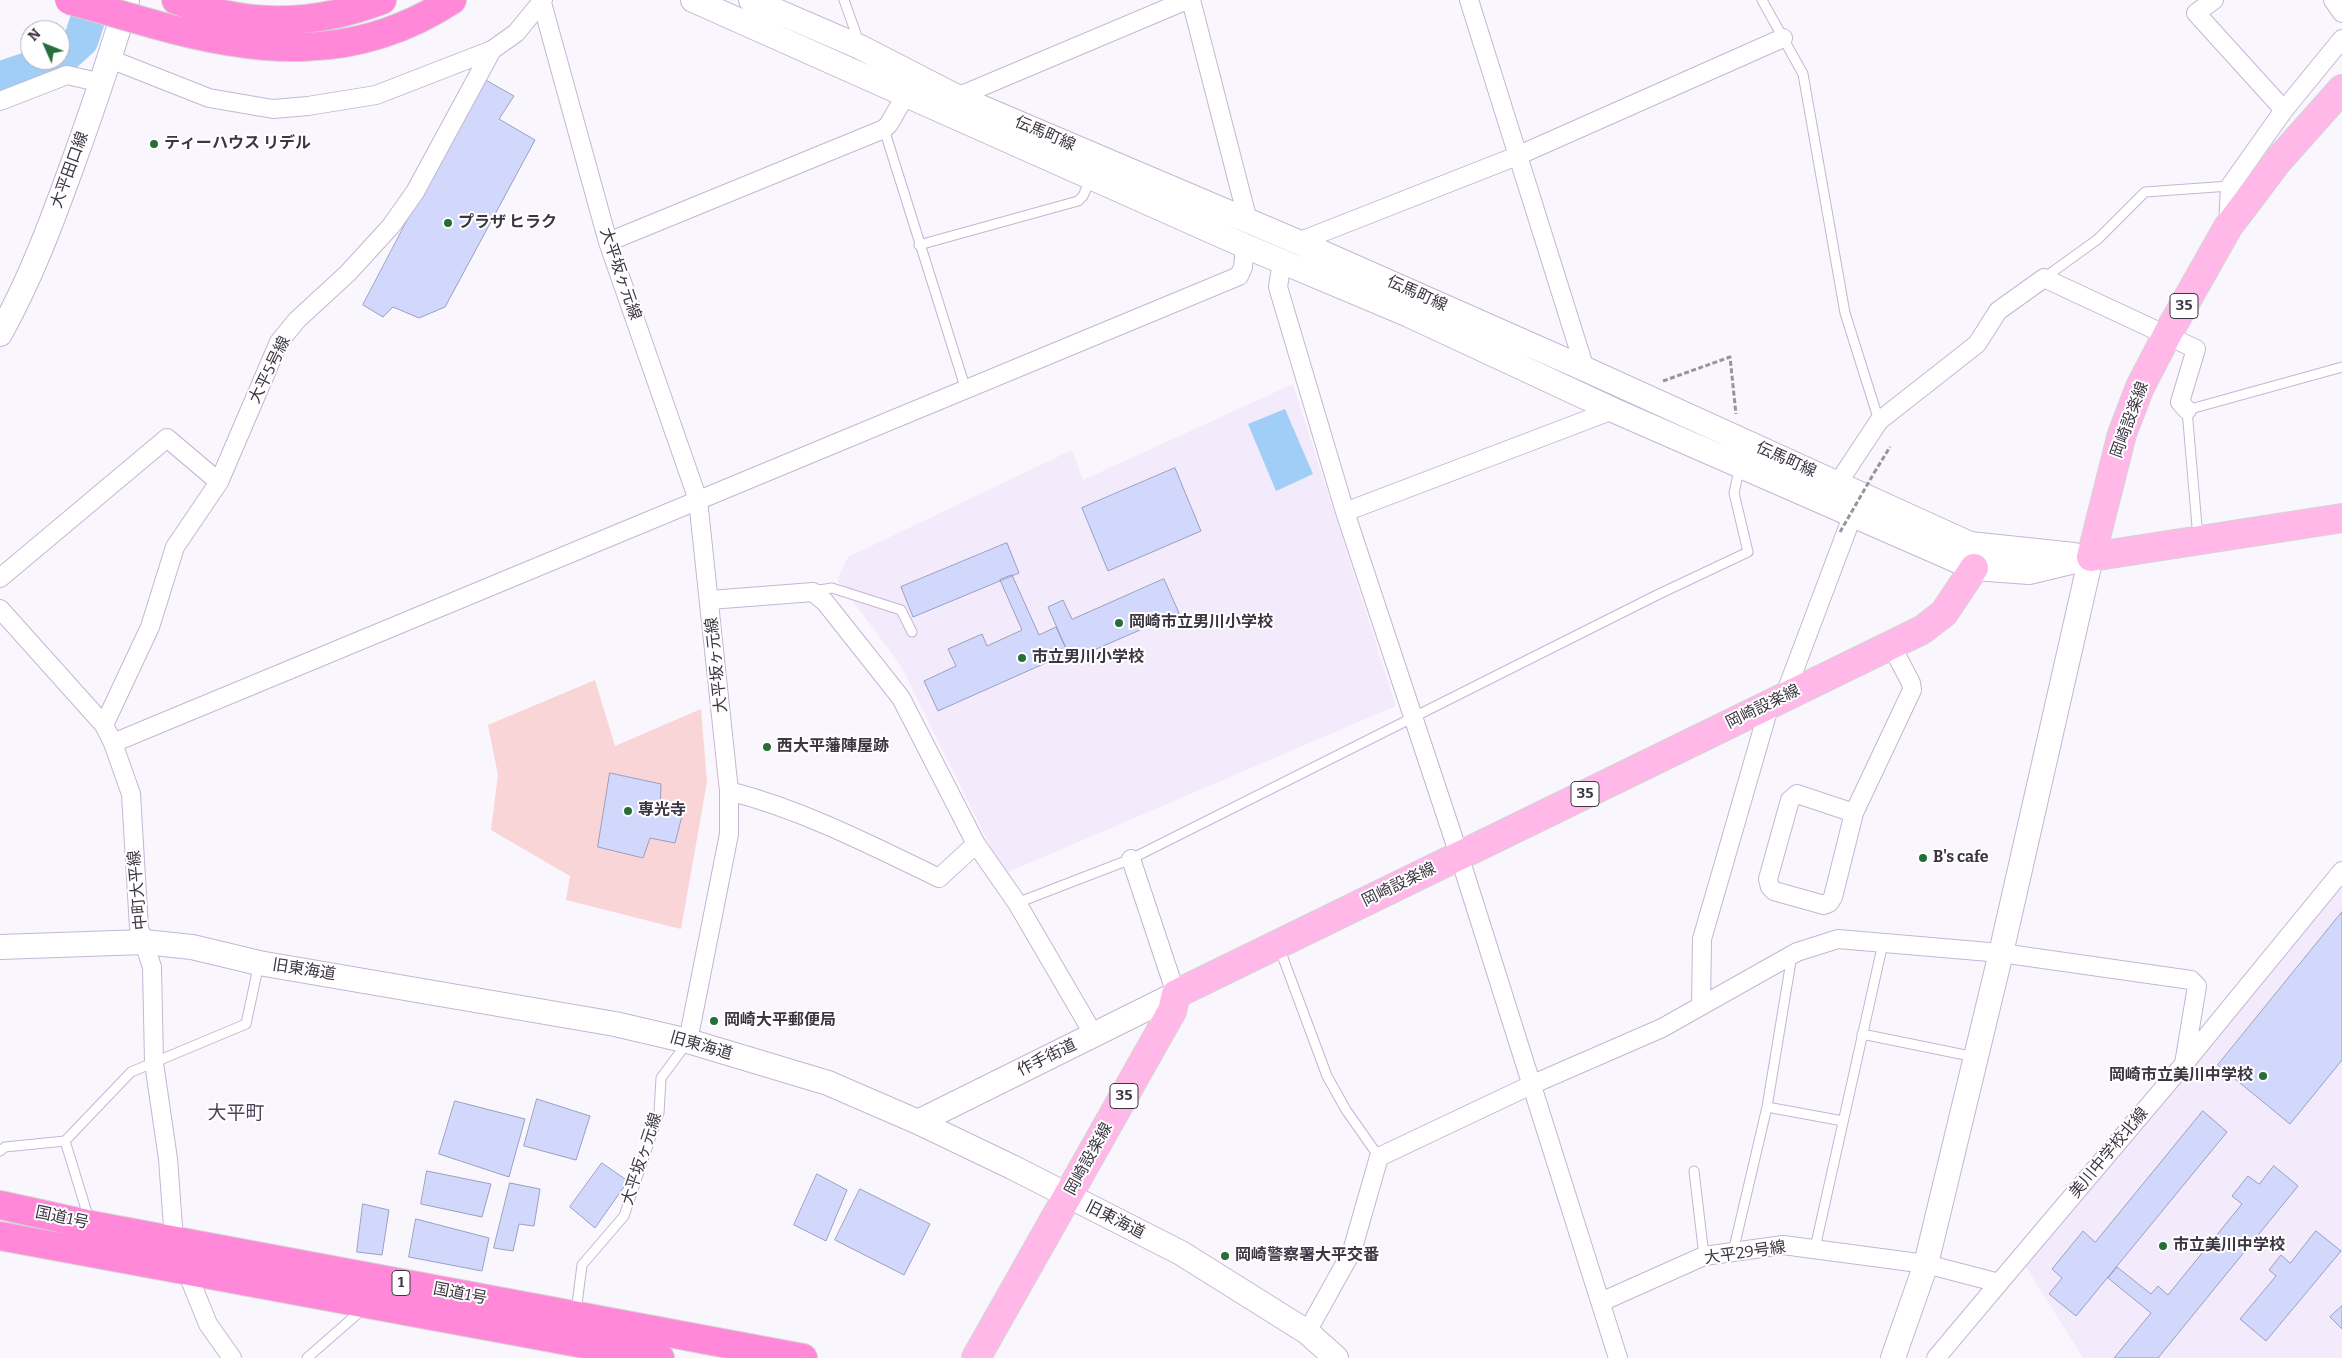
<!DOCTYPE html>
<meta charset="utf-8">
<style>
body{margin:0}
#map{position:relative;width:2342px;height:1358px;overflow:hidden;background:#faf6fd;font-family:Bitter,serif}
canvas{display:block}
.north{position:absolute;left:20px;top:20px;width:50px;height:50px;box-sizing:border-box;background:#fff;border:1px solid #b1aeb3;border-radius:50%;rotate:314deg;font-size:14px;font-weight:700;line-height:20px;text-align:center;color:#3c3542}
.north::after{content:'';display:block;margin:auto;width:18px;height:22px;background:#276d38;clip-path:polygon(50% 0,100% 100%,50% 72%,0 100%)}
</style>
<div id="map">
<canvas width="2342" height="1358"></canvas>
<div class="north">N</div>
</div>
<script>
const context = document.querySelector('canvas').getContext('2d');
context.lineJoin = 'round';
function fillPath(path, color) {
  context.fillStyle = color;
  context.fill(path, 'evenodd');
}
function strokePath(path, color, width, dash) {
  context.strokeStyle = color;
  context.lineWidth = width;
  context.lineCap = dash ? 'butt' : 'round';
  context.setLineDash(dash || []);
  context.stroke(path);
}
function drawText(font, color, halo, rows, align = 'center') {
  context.font = font + ' Bitter,"Noto Sans JP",serif';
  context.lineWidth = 4;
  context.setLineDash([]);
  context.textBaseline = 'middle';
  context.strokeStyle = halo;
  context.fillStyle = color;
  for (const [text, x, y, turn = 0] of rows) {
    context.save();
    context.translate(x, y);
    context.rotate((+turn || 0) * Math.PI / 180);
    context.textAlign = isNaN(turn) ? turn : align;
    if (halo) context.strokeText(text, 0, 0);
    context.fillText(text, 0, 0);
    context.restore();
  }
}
fillPath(new Path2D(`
 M1293,384L1396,706L1004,874L901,666L837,580L848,557L1072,450L1083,480Z
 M2342,884V1358H2083L2026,1267Z`), '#f3ebfb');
fillPath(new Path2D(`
 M595,680L615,746L701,709L707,782L681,929L566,900L570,876L491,830L498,775L488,725Z`), '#f9d5d7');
fillPath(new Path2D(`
 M1285,409L1313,474L1276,491L1248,424Z`), '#a0cef6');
strokePath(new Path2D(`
 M60,59L81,40L94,0
 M0,79L56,60`), '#a0cef6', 35);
const building = new Path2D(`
 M482,78L514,96L499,119L535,140L445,307L419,318L393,307L383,317L363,305Z
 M1175,468L1201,531L1108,571L1082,508Z
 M1007,543L1019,573L913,617L901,587Z
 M1012,575L1039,635L1056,627L1068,653L938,711L924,681L956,666L948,649L982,634L987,646L1022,630L1000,580Z
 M1164,579L1179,613L1071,660L1048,607L1063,600L1072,619Z
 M610,773L661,784L660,810L682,816L675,843L650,838L643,858L598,847Z
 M2342,912V1060L2290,1124L2218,1065Z
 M537,1099L590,1116L576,1160L524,1146Z
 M455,1101L525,1119L509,1177L439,1154Z
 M2203,1111L2227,1132L2076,1316L2049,1294L2062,1278L2052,1269L2083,1231L2095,1242Z
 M602,1163L628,1181L595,1228L570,1207Z
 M2274,1166L2298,1186L2158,1358H2114L2151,1313L2108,1278L2117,1267L2151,1294L2158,1286L2168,1295L2242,1204L2232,1196L2248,1176L2259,1184Z
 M427,1171L491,1184L482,1217L421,1204Z
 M817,1174L847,1190L826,1241L794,1225Z
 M510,1183L540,1189L534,1226L519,1224L513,1251L494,1248Z
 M860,1189L930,1224L904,1275L835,1240Z
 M363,1204L389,1210L382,1255L357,1252Z
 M416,1219L489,1238L482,1271L409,1257Z
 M2316,1231L2341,1251L2266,1341L2240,1319L2276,1276L2269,1270L2281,1255L2290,1263Z
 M2342,1306V1329L2330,1317Z`);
fillPath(building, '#d1d8fc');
strokePath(building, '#99a0c1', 1);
const lane = new Path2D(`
 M844,0L859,42
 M1762,0L1803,74L1845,313L1879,421
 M884,129L966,390
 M919,245L1078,201L1083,196L1091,178
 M2044,278L2098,239L2145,192L2230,186
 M2198,538L2187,410L2342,367
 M813,591L832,588L901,610L912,632
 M1017,903L1131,859L1657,595L1748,552L1734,493L1740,466
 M1279,947L1327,1076L1346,1110L1379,1157
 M1862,1034L1975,1057
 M1767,1107L1843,1121
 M65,1141L89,1219
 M0,1151L5,1147L65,1141L131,1072L246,1024L259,963
 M1694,1171L1704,1256
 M1815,1248L1883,943
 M1733,1252L1767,1107L1792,955
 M576,1312L582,1265L624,1216L659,1113L661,1078L687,1043
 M307,1358L363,1309`);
const street = new Path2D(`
 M1191,0L1248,221
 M1469,0L1585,369
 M2214,0L2196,13L2284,110
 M2333,0L2342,13
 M542,3L608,242L698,500L729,791V834L688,1041
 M110,59L209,98L273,109L308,106L376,95L492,50L516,33L543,0
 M957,97L1187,0
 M0,101L67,75L102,83
 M2228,227L2230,186L2284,110L2342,39
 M608,242L884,129L889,124L905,96
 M1298,242L1517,156L1783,38
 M1282,261L1278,287L1345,512L1459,855L1618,1358
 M1838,483L1879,421L1977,344L1998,311L2044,278L2196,349L2180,402L2187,410
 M1345,512L1613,410
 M0,578L167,438L219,482
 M710,600L813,592L825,602L901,698L976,844
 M0,609L104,725L113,743L131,794L139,928L152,967L154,1063L168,1159L174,1240L208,1324L232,1358
 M1784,697L1853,514
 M104,725L150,627L175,547L219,482L279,342L297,320L348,273L391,226L415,192L492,50
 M113,743L1239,276L1243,267L1245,246
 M729,791C803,810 871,845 939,878L976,844L1017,903L1094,1035
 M1854,813L1797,794L1790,800L1768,879L1770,887L1774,891L1824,905L1829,903L1833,897L1854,813L1912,690L1911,683L1891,645
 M1131,859L1176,994
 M1701,1006L1702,939L1770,704
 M1601,1302L1704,1256L1783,1245L1926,1264L1999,1283L2184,1064L2342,871
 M1307,1332L1352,1251L1379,1157L1531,1085L1662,1028L1797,952L1838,939L2001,953L2191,980L2197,986L2184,1064
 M1936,1358L1999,1283`);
const secondary = new Path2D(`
 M693,0L1245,246L1409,315L1613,410L1974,568L2029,572L2091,557
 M751,0L860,47L957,97L1298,242L1585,369L1970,544L2074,555
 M0,334C30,280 51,224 72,166C92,111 111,56 127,0
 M0,947L144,942L192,947L259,963L615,1024L688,1041L828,1083L918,1122L1012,1167L1181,1253L1307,1332L1336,1358
 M918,1122L1176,994
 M1893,1358L1926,1264L2001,953L2091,557`);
const primary = new Path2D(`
 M2342,89L2277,162L2228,227L2167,335L2140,387L2122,434L2091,557L2342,518
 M976,1358L1172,1011L1176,994L1922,630L1944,613L1974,568`);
const highway = new Path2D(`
 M176,0C246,27 312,27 382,0
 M153,24C258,54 356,63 452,0
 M0,1205L91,1225L803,1358
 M0,1236L660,1358`);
strokePath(lane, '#c6b5d6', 11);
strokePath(street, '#c6b5d6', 20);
strokePath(secondary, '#c6b5d6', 26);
strokePath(primary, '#d4d3d5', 30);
strokePath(highway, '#d4d3d5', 30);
strokePath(new Path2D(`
 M1663,381L1730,357L1736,414
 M1874,473L1890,447`), '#98939d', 3, [5, 2.5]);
strokePath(lane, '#fff', 9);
strokePath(street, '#fff', 18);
strokePath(secondary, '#fff', 24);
strokePath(primary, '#ffb8e8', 28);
strokePath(highway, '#ff88d9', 28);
const highwayBridge = new Path2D(`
 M69,0L153,24`);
strokePath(highwayBridge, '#d4d3d5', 30, []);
strokePath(new Path2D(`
 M1840,532L1874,473`), '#98939d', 3, [5, 2.5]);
strokePath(highwayBridge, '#ff88d9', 28);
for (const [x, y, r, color] of [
 [154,144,5,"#276d38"],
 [448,223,5,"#276d38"],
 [1119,623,5,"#276d38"],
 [1022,658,5,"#276d38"],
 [767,747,5,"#276d38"],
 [628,811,5,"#276d38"],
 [1923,858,5,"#276d38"],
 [714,1021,5,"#276d38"],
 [2263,1076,5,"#276d38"],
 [2163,1246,5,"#276d38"],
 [1225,1256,5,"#276d38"]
]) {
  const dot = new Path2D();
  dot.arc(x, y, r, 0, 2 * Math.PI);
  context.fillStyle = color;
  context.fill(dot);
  strokePath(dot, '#fff', 2);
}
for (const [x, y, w] of [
 [2184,306,28],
 [1585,794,28],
 [1124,1096,28],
 [401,1283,18]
]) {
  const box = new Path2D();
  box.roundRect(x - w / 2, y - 12.5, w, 25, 4);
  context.fillStyle = '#fff';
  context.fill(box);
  strokePath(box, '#3c3542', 1);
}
drawText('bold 15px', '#3c3542', null, [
 ["35",2184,306],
 ["35",1585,794],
 ["35",1124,1096],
 ["1",401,1283]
]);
drawText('16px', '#3c3542', '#fff', [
 ["伝馬町線",1045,134,23],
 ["大平田口線",70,170,-70],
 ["大平坂ヶ元線",620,274,71],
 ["伝馬町線",1417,294,24],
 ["大平5号線",270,370,-64],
 ["岡崎設楽線",2130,420,-70],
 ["伝馬町線",1786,460,24],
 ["大平坂ヶ元線",717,665,-96],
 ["岡崎設楽線",1763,707,-26],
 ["岡崎設楽線",1399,885,-26],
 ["中町大平線",138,890,-95],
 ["旧東海道",304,970,9],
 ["旧東海道",701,1046,16],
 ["作手街道",1047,1058,-26],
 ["美川中学校北線",2109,1153,-50],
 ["大平坂ヶ元線",642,1159,-72],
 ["岡崎設楽線",1089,1159,-61],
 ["国道1号",62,1218,12],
 ["旧東海道",1115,1220,27],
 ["大平29号線",1745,1253,-8],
 ["国道1号",460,1294,11]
]);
drawText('bold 16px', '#3c3542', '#fff', [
 ["ティーハウス リデル",164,144],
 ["プラザ ヒラク",458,223],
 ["岡崎市立男川小学校",1129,623],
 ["市立男川小学校",1032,658],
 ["西大平藩陣屋跡",777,747],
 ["専光寺",638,811],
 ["B's cafe",1933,858],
 ["岡崎大平郵便局",724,1021],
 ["岡崎市立美川中学校",2253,1076,"right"],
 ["市立美川中学校",2173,1246],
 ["岡崎警察署大平交番",1235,1256]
], 'left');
drawText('19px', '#4e3f5b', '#fff', [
 ["大平町",236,1114]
]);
</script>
